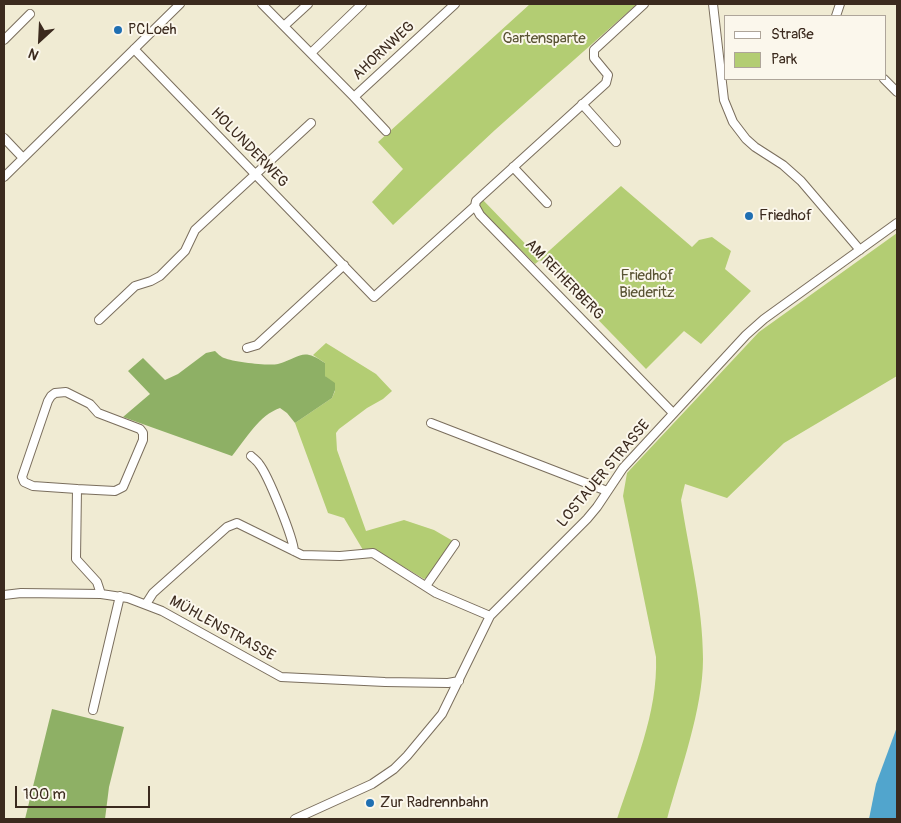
<!DOCTYPE html>
<meta charset="utf-8">
<style>
body{margin:0}
#map{position:relative;width:901px;height:823px;overflow:hidden;background:#f0ebd3;font-family:Pangolin,sans-serif}
canvas{display:block}
.frame{position:absolute;inset:0;border:5px solid #3b2a1e;pointer-events:none}
.legend{position:absolute;left:724px;top:15px;width:162px;height:65px;box-sizing:border-box;background:#fbf7ec;border:1px solid #aea59a;margin:0;padding:6px 9px;list-style:none;font-size:15px;color:#3b2a1e}
.legend li{display:flex;align-items:center;gap:10px;height:25px}
.legend b{width:25px;border:1px solid #aea59a}
.north{position:absolute;left:15px;top:15px;width:50px;height:50px;-webkit-text-stroke:4px #fbf7ec;paint-order:stroke;rotate:205deg;font-size:14px;font-weight:700;line-height:20px;text-align:center;color:#3b2a1e}
.north::after{content:'';display:block;margin:auto;width:18px;height:22px;background:#3b2a1e;clip-path:polygon(50% 0,100% 100%,50% 72%,0 100%)}
.scale{position:absolute;left:15px;top:786px;width:135px;height:22px;box-sizing:border-box;border:2px solid #3b2a1e;border-top:0;padding-left:6px;font-size:15px;line-height:18px;white-space:nowrap;color:#3b2a1e;-webkit-text-stroke:4px #fbf7ec;paint-order:stroke}
</style>
<div id="map">
<canvas width="901" height="823"></canvas>
<div class="frame"></div>
<ul class="legend">
<li><b style="height:6px;background:#fff"></b>Straße</li>
<li><b style="height:14px;background:#b3cd73"></b>Park</li>
</ul>
<div class="north">N</div>
<div class="scale">100 m</div>
</div>
<script>
const context = document.querySelector('canvas').getContext('2d');
context.lineJoin = 'round';
function fillPath(path, color) {
  context.fillStyle = color;
  context.fill(path, 'evenodd');
}
function strokePath(path, color, width, dash) {
  context.strokeStyle = color;
  context.lineWidth = width;
  context.lineCap = dash ? 'butt' : 'round';
  context.setLineDash(dash || []);
  context.stroke(path);
}
function drawText(font, color, halo, rows, align = 'center') {
  context.font = font + ' Pangolin,sans-serif';
  context.lineWidth = 4;
  context.setLineDash([]);
  context.textBaseline = 'middle';
  context.strokeStyle = halo;
  context.fillStyle = color;
  for (const [text, x, y, turn = 0] of rows) {
    context.save();
    context.translate(x, y);
    context.rotate((+turn || 0) * Math.PI / 180);
    context.textAlign = isNaN(turn) ? turn : align;
    if (halo) context.strokeText(text, 0, 0);
    context.fillText(text, 0, 0);
    context.restore();
  }
}
fillPath(new Path2D(`
 M530,4H637L495,130L393,225L372,202L403,169L378,142Z
 M621,186L692,247L699,240L712,237L731,251L725,269L751,291L701,344L684,331L646,369L540,260L535,264L482,211L479,205L482,199L540,259Z
 M897,233V376L784,443L727,498L685,484L681,500C689,552 703,606 703,659C703,709 680,771 667,819H617C634,767 658,713 656,657L623,496L627,473L759,332Z
 M326,343L376,374L392,391L383,399L367,408L339,429L336,433L337,450L366,531L404,520L434,530L453,541L428,577L424,579L374,549L363,550L344,518L328,513L295,423L332,398L335,391L325,376V363L313,355Z`), '#b3cd73');
fillPath(new Path2D(`
 M215,351C217,353 221,357 224,358C234,362 268,366 278,364C301,357 302,347 325,363V376L335,383V390L332,398L295,423L287,413L280,408C259,415 246,439 232,456L123,417L150,394L128,371L143,358L165,380L178,374L206,353Z
 M52,709L124,727L109,787L105,819H25Z`), '#8eb065');
fillPath(new Path2D(`
 M897,727V819H869L876,784Z`), '#51a5cd');
const minor = new Path2D(`
 M262,4L354,97
 M644,4L594,50V58L608,75L606,83L476,201L475,206L480,215L673,413
 M713,4L724,100L733,122L746,139L755,147L783,165L801,181L860,250
 M836,16L840,4
 M284,26L308,4
 M4,40L30,14
 M134,49L374,297L475,206
 M311,53L362,4
 M884,79L897,92
 M582,104L616,142
 M386,131L354,97L455,4
 M4,138L23,158
 M513,167L547,203
 M4,177L180,4
 M99,320L135,286L151,281L160,276L185,251L195,230L311,123
 M247,348L257,345L344,265
 M431,423L607,491
 M251,456C253,458 257,461 259,464C268,475 293,537 294,551
 M77,489L115,491L123,487L143,440V433L140,429L98,413L90,404L66,392L55,393L51,396L48,401L22,477L24,482L33,486L77,489L76,559L97,582L101,594
 M426,586L455,544
 M4,595L21,593L101,594L128,598L162,611L281,677L385,682L448,683L459,681
 M146,604L153,593L227,527L237,523L302,555L340,556L373,553L436,593L490,616
 M93,710L120,596
 M295,819L372,784L394,769L407,756L442,714L490,616L587,519L597,507L623,468L746,335L764,319L897,223`);
strokePath(minor, '#7a6e5d', 10);
strokePath(minor, '#fff', 8);
for (const [x, y, r, color] of [
 [118,30,5,"#1f6fb2"],
 [749,216,5,"#1f6fb2"],
 [370,803,5,"#1f6fb2"]
]) {
  const dot = new Path2D();
  dot.arc(x, y, r, 0, 2 * Math.PI);
  context.fillStyle = color;
  context.fill(dot);
  strokePath(dot, '#fbf7ec', 2);
}
drawText('15px', '#3b2a1e', '#fbf7ec', [
 ["PCLoeh",128,30],
 ["Friedhof",759,216],
 ["Zur Radrennbahn",380,803]
], 'left');
drawText('15px', '#595333', '#fbf7ec', [
 ["Gartensparte",544,39],
 ["Friedhof",647,276],
 ["Biederitz",647,293]
]);
drawText('15px', '#3b2a1e', '#fbf7ec', [
 ["AHORNWEG",384,51,-43],
 ["HOLUNDERWEG",249,148,46],
 ["AM REIHERBERG",564,280,46],
 ["LOSTAUER STRASSE",604,474,-50],
 ["MÜHLENSTRASSE",222,629,29]
]);
</script>
